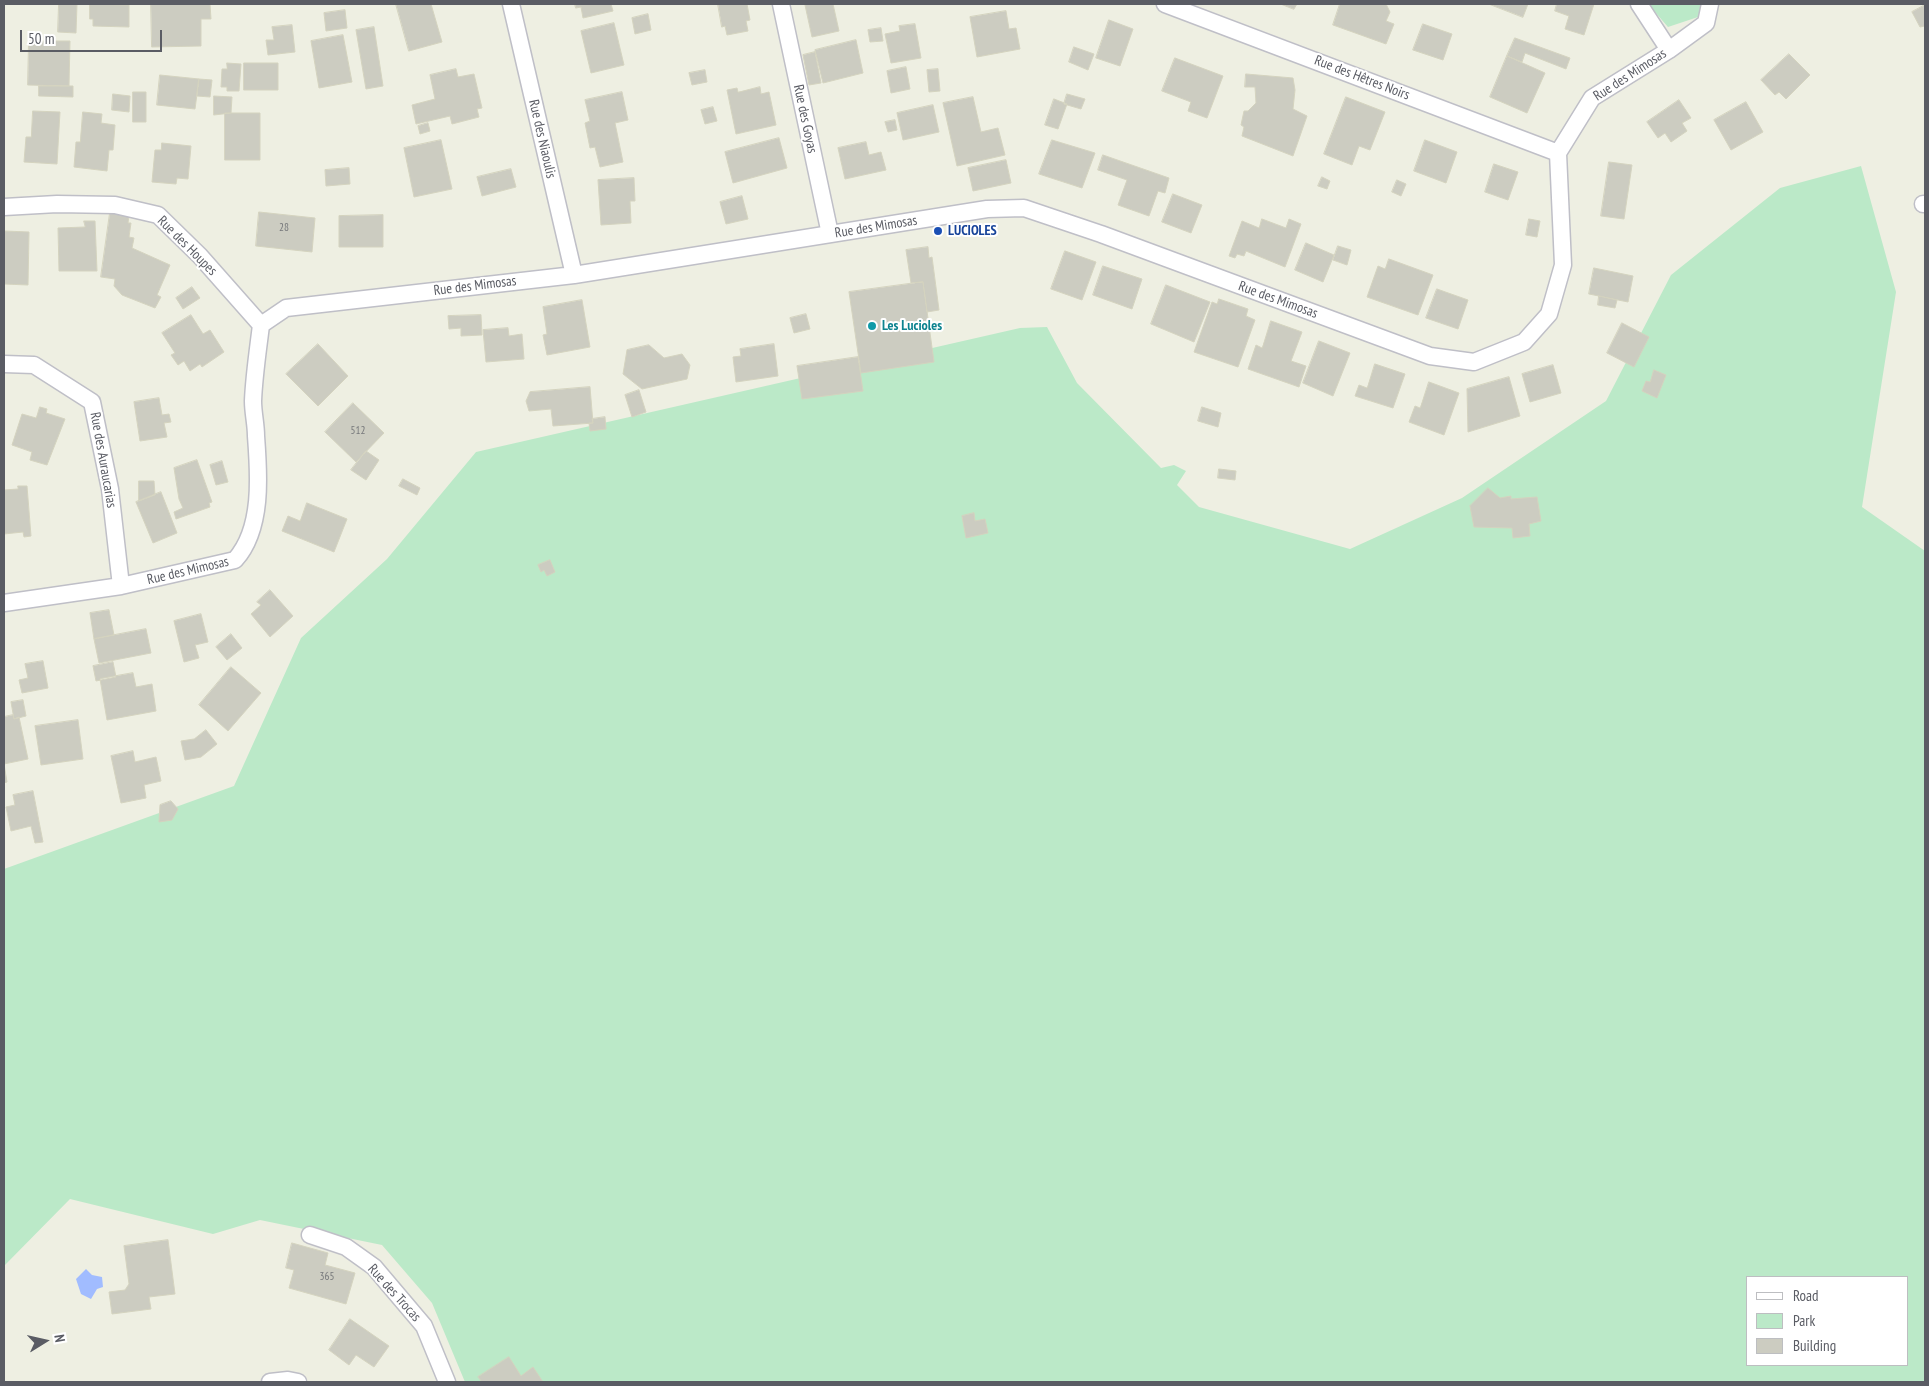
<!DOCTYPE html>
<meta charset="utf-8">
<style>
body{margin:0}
#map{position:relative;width:1929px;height:1386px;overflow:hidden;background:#eeefe2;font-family:"PT Sans Narrow",sans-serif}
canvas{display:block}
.frame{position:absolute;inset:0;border:5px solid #5a5c64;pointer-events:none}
.legend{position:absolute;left:1746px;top:1276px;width:162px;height:90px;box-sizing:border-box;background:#fff;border:1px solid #bdbec1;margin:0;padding:6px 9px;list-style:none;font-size:15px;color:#5a5c64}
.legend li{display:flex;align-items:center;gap:10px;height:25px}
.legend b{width:25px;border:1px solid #bdbec1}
.north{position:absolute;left:20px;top:1316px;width:50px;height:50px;-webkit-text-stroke:4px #fff;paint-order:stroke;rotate:80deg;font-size:14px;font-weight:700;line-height:20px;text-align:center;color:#5a5c64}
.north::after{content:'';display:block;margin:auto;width:18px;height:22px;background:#5a5c64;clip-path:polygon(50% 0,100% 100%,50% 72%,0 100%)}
.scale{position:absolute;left:20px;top:30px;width:142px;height:22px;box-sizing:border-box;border:2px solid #5a5c64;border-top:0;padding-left:6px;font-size:15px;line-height:18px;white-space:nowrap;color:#5a5c64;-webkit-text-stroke:4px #fff;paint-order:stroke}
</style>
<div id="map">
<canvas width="1929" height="1386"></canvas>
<div class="frame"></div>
<ul class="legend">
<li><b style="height:6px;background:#fff"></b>Road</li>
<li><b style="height:14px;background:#bbe9c8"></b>Park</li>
<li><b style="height:14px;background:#ccccc1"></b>Building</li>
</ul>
<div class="north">N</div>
<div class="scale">50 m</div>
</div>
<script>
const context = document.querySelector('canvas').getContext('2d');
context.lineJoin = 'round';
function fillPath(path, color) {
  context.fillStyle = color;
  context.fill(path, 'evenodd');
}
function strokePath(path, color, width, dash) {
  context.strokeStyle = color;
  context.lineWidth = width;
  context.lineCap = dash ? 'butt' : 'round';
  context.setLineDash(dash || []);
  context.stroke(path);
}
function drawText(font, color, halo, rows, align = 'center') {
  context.font = font + ' "PT Sans Narrow",sans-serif';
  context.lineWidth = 4;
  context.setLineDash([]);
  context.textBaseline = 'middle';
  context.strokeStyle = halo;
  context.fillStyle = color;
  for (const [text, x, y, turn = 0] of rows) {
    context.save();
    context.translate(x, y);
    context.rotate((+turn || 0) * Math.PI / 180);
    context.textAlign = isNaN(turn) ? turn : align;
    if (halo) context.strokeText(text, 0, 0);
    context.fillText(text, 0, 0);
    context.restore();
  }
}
fillPath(new Path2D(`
 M1648,4H1702L1698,17L1668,27Z
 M1861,166L1896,292L1862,507L1925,551V1382H465L432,1303L382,1245L260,1220L213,1234L70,1199L4,1266V869L234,786L301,638L387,559L476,452L1020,328L1047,327L1077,383L1161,468L1174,465L1186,471L1177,485L1199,507L1350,549L1462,498L1606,401L1671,275L1780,188ZM1748,1277H1908V1365H1748Z`), '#bbe9c8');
fillPath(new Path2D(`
 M86,1269L92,1275L102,1277L103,1287L97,1289L91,1299L81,1294L76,1279Z`), '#a1bcff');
const building = new Path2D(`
 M59,4H77L76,33L58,32Z
 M90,4L129,5V27L93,26V19H90Z
 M151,4H210L211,19H201V46L152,47Z
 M396,4H431L442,42L409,51Z
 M575,4H611L613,11L583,18L581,7L576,8Z
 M718,4H747L750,20L746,21L748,31L727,35L725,26L722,27Z
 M810,4H833L839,31L812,37L805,5Z
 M1281,4H1297L1294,9Z
 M1340,4H1386L1390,12L1386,21L1394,24L1386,44L1333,25Z
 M1489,4H1528L1523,17Z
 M1557,4H1594L1584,35L1565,29L1569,16L1555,11Z
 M1925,5V26L1920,27L1912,12Z
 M345,10L347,28L326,31L324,13Z
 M1006,11L1009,29L1016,28L1020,49L977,57L970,17Z
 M648,14L651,30L635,34L632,18Z
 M1109,20L1133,29L1120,66L1096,58Z
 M614,23L624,65L591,73L581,31Z
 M915,24L921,58L891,63L885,34L900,31L899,26Z
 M1423,24L1452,34L1443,60L1413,50Z
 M292,25L295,52L268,55L266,40H274L272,27Z
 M374,27L383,86L366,89L356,30Z
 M881,28L883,41L870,42L868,30Z
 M343,35L352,82L319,88L311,41Z
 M1515,38L1570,58L1566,69L1525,53L1522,62L1507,56Z
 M856,40L863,73L823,83L815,50Z
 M29,41H70L69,86L28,85Z
 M1074,47L1094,54L1088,70L1069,62Z
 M815,52L821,83L809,85L803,55Z
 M1789,54L1810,75L1786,99L1779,92L1775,95L1761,80Z
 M1507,56L1545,73L1527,113L1490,97Z
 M1175,58L1223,76L1207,118L1188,111L1191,102L1162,91Z
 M227,63L241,64L239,91H227V87H221L222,69H227Z
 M244,63H278V90H244Z
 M906,67L910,89L891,93L887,71Z
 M456,69L458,77L474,74L482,108L477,109L479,117L452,124L450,116L416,124L412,105L435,99L430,75Z
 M938,69L940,91L929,92L927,70Z
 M705,70L707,82L692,85L689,73Z
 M1246,74L1293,78L1295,90L1293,109L1307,116L1293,156L1242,136L1244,127L1241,125L1244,111H1248L1256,103L1255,87H1245Z
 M160,75L199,79L195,109L157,105Z
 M199,79L212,80L210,97L197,96Z
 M39,86H73V97L39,96Z
 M760,87L761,94L769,92L776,125L736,134L727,90L737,88L738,92Z
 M133,92H146V122H133Z
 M622,92L628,120L615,123L623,162L600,167L595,147L590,148L585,123L590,121L585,100Z
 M113,94L130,96L129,112L112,110Z
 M1067,94L1085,99L1081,109L1064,104Z
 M214,96L232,97L231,113L214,115Z
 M973,97L981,132L998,128L1005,155L957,166L943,103Z
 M1346,97L1385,112L1370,150L1359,146L1352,165L1324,154Z
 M1054,99L1067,104L1058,129L1045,125Z
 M1679,100L1691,118L1682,123L1687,131L1671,142L1665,133L1658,138L1647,122Z
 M1746,102L1763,132L1731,150L1714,120Z
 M933,105L939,132L903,140L897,113Z
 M713,107L717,121L705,124L701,110Z
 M33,111L60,112L57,164L24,162L26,137H31Z
 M83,112L102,114L101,123L115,125L113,150H109L107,171L74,167L76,142H80Z
 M225,113H260V160H225Z
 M895,120L897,130L888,132L885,122Z
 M428,123L430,131L420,134L418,126Z
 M779,138L787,168L733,183L725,152Z
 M441,140L452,189L414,197L404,148Z
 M1052,140L1095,153L1082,188L1039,174Z
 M1425,140L1457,152L1446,183L1414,171Z
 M866,142L869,155L881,152L886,170L845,179L838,148Z
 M162,143L191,146L188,179L177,178L176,184L152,182L155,150H161Z
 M1103,155L1169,178L1165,193L1158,191L1149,216L1118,205L1127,180L1098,170Z
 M1006,160L1011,183L973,191L968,168Z
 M1609,162L1632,165L1624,219L1601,216Z
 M1494,164L1518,172L1508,200L1485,192Z
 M349,168L350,184L326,186L325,170Z
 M511,169L516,187L482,196L477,177Z
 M1322,177L1330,181L1327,189L1318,186Z
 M634,178L635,201H630L631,223L601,225L598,180Z
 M1397,180L1406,184L1401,196L1392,192Z
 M1173,194L1202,205L1191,233L1162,222Z
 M742,196L748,219L726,224L720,202Z
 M259,212L315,218L312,252L256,246Z
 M110,213L129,216L128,223H131L129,237L134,238L132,248L170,265L157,295L161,297L155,308L122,295L114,286L115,279L101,277Z
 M383,215V247H339V216Z
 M1262,219L1286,228L1289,219L1301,224L1285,267L1246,251L1244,256L1237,254L1235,258L1229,256L1242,221L1259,228Z
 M1529,219L1540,221L1537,237L1526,235Z
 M84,221H95L97,271H59L58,228L85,227Z
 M4,231L29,232L28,285L4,284Z
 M1306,243L1334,255L1323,282L1295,270Z
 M1338,246L1351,250L1347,265L1333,260Z
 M928,247L929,258L932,257L939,310L927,312L923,282L911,283L906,250Z
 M1065,251L1096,262L1082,300L1051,289Z
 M1389,259L1433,275L1418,315L1367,297L1378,266L1385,269Z
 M1103,266L1142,279L1132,309L1093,295Z
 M1594,268L1633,276L1628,302L1589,294Z
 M923,282L934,362L861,373L849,292ZM906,321L907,328L891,330L890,323Z
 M1166,285L1210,302L1194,342L1151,324Z
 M192,287L200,298L183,309L176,298Z
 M1437,289L1468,300L1458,329L1426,318Z
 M1599,296L1617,300L1615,308L1598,305Z
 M1219,299L1248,309L1246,316L1255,320L1238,367L1194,352L1212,302L1217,304Z
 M582,300L590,347L547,355L543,335L547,334L543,307Z
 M806,314L810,329L794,333L790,318Z
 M191,315L203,334L210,330L224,352L202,367L200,364L190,371L184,361L178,365L171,355L175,353L162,333Z
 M481,315L482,335L461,336V328L449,329L448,316Z
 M1271,321L1302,332L1291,361L1306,366L1299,387L1248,369L1256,345L1262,348Z
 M1622,323L1649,337L1634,367L1607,353Z
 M508,328L509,336L522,334L524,359L486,362L483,330Z
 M1319,341L1350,353L1333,396L1303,383Z
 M318,344L348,376L318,406L286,374Z
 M774,344L778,376L736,382L733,357L741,356L740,349Z
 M649,345L664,358L682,354L690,365L687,379L642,389L623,374L627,350Z
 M858,357L863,391L802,399L797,366Z
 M1375,364L1405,374L1393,408L1355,396L1359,385L1367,388Z
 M1553,365L1561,393L1530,402L1522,374Z
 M1654,370L1666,375L1657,398L1642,391L1646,381L1650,382Z
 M1509,377L1520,416L1468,432L1467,389Z
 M1429,382L1459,393L1444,435L1409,422L1415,406L1420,408Z
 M590,387L593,423L553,426L551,409L529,411L526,401L530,392Z
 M639,390L646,412L632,417L625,395Z
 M159,398L162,415L169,414L171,422L164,423L167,437L140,441L134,402Z
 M353,403L384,433L356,462L325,432Z
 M40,407L47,409L46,413L65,419L47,465L30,460L32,452L12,445L22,414L36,418Z
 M1202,407L1221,413L1218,427L1198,421Z
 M605,417L606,429L590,431L589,423H593L592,419Z
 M366,451L379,460L366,480L351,470Z
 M197,460L212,502L209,503L210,507L176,519L174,512L183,508L179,499L174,468Z
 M222,461L228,482L216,485L210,465Z
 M1219,469L1236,471L1235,480L1218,478Z
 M403,479L420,488L417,495L399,486Z
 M139,481H154L155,495L139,501Z
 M18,486H27L31,536L24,537L23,532L4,534V490L18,489Z
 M1488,488L1500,498L1511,496V499L1537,497L1541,521L1529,524L1530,536L1513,538L1512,528L1474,527L1470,506Z
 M161,492L177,533L153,543L136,502Z
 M307,503L347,519L334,552L282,531L288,516L300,521Z
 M974,513L975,521L985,519L988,533L966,538L962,516Z
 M550,560L555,572L547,576L544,570L541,572L538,565Z
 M270,590L293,616L270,637L251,614L261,605L257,602Z
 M109,610L114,635L94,639L90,613Z
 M201,614L208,642L195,645L199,658L184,662L174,621Z
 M146,629L151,653L99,663L94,639Z
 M231,634L242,648L227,660L216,647Z
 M43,661L48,688L22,693L19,680L28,678L25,664Z
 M113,662L116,677L96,681L93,666Z
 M231,667L261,693L228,731L199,705Z
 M133,673L136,687L152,684L156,711L107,720L100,679Z
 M23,700L26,716L14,719L11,702Z
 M13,715L14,719L19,717L28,759L4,764V717Z
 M78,720L83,759L41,765L35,726Z
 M206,730L217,744L201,757L185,760L181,741L194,739Z
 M133,751L135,762L156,757L161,781L144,785L146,798L121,803L111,756Z
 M4,764L7,782L4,783Z
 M33,791L43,842L35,843L31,826L11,831L6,807L15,805L13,795Z
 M171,801L178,809L172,820L159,822L160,805Z
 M168,1240L175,1294L149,1297L151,1309L112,1314L109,1292L125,1290L129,1284L124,1246Z
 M292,1243L328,1253L325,1265L355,1273L346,1304L289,1288L294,1270L286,1268Z
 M350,1319L389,1346L374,1367L356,1355L349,1365L329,1350Z
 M509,1357L521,1376L533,1367L543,1382H482L478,1377Z`);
fillPath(building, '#ccccc1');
strokePath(building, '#d4d3bf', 1);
const street = new Path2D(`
 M511,4L574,275
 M781,4L830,234
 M1165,4L1558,153
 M1639,4L1669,50
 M1923,204H1925
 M4,207L57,204L115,205L158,215L200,256L261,325
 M4,364L34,365L92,402L110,489L121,586
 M4,603L121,586L235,560C263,529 259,475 256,436C256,424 253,413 253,401C254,376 258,350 261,325L286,308L574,275L987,209L1024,208L1101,234L1430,356L1474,362L1524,342L1549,314L1563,265L1558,153L1592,98L1669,50L1706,23L1710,4
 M310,1235L346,1247L374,1267L424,1326L447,1382
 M270,1382L288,1380L298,1382`);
strokePath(street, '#bfbfc7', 19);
strokePath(street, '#fff', 16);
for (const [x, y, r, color] of [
 [938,231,5,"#1a4fb4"],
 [872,326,5,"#0f9aa8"]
]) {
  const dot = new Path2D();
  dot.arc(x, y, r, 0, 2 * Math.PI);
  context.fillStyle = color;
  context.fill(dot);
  strokePath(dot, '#fff', 2);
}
drawText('11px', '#76787b', null, [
 ["28",284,228],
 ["512",358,431],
 ["365",327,1277]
]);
drawText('14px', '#5a5c64', '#fff', [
 ["Rue des Mimosas",1630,75,-33],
 ["Rue des Hêtres Noirs",1362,78,21],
 ["Rue des Goyas",805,119,78],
 ["Rue des Niaoulis",542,139,77],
 ["Rue des Mimosas",876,227,-9],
 ["Rue des Houpes",187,246,45],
 ["Rue des Mimosas",475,286,-7],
 ["Rue des Mimosas",1278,300,20],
 ["Rue des Auraucarias",103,460,80],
 ["Rue des Mimosas",188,571,-13],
 ["Rue des Trocas",394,1293,48]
]);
drawText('bold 14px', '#164399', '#fff', [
 ["LUCIOLES",948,231]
], 'left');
drawText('bold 14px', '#0d838f', '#fff', [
 ["Les Lucioles",882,326]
], 'left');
</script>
